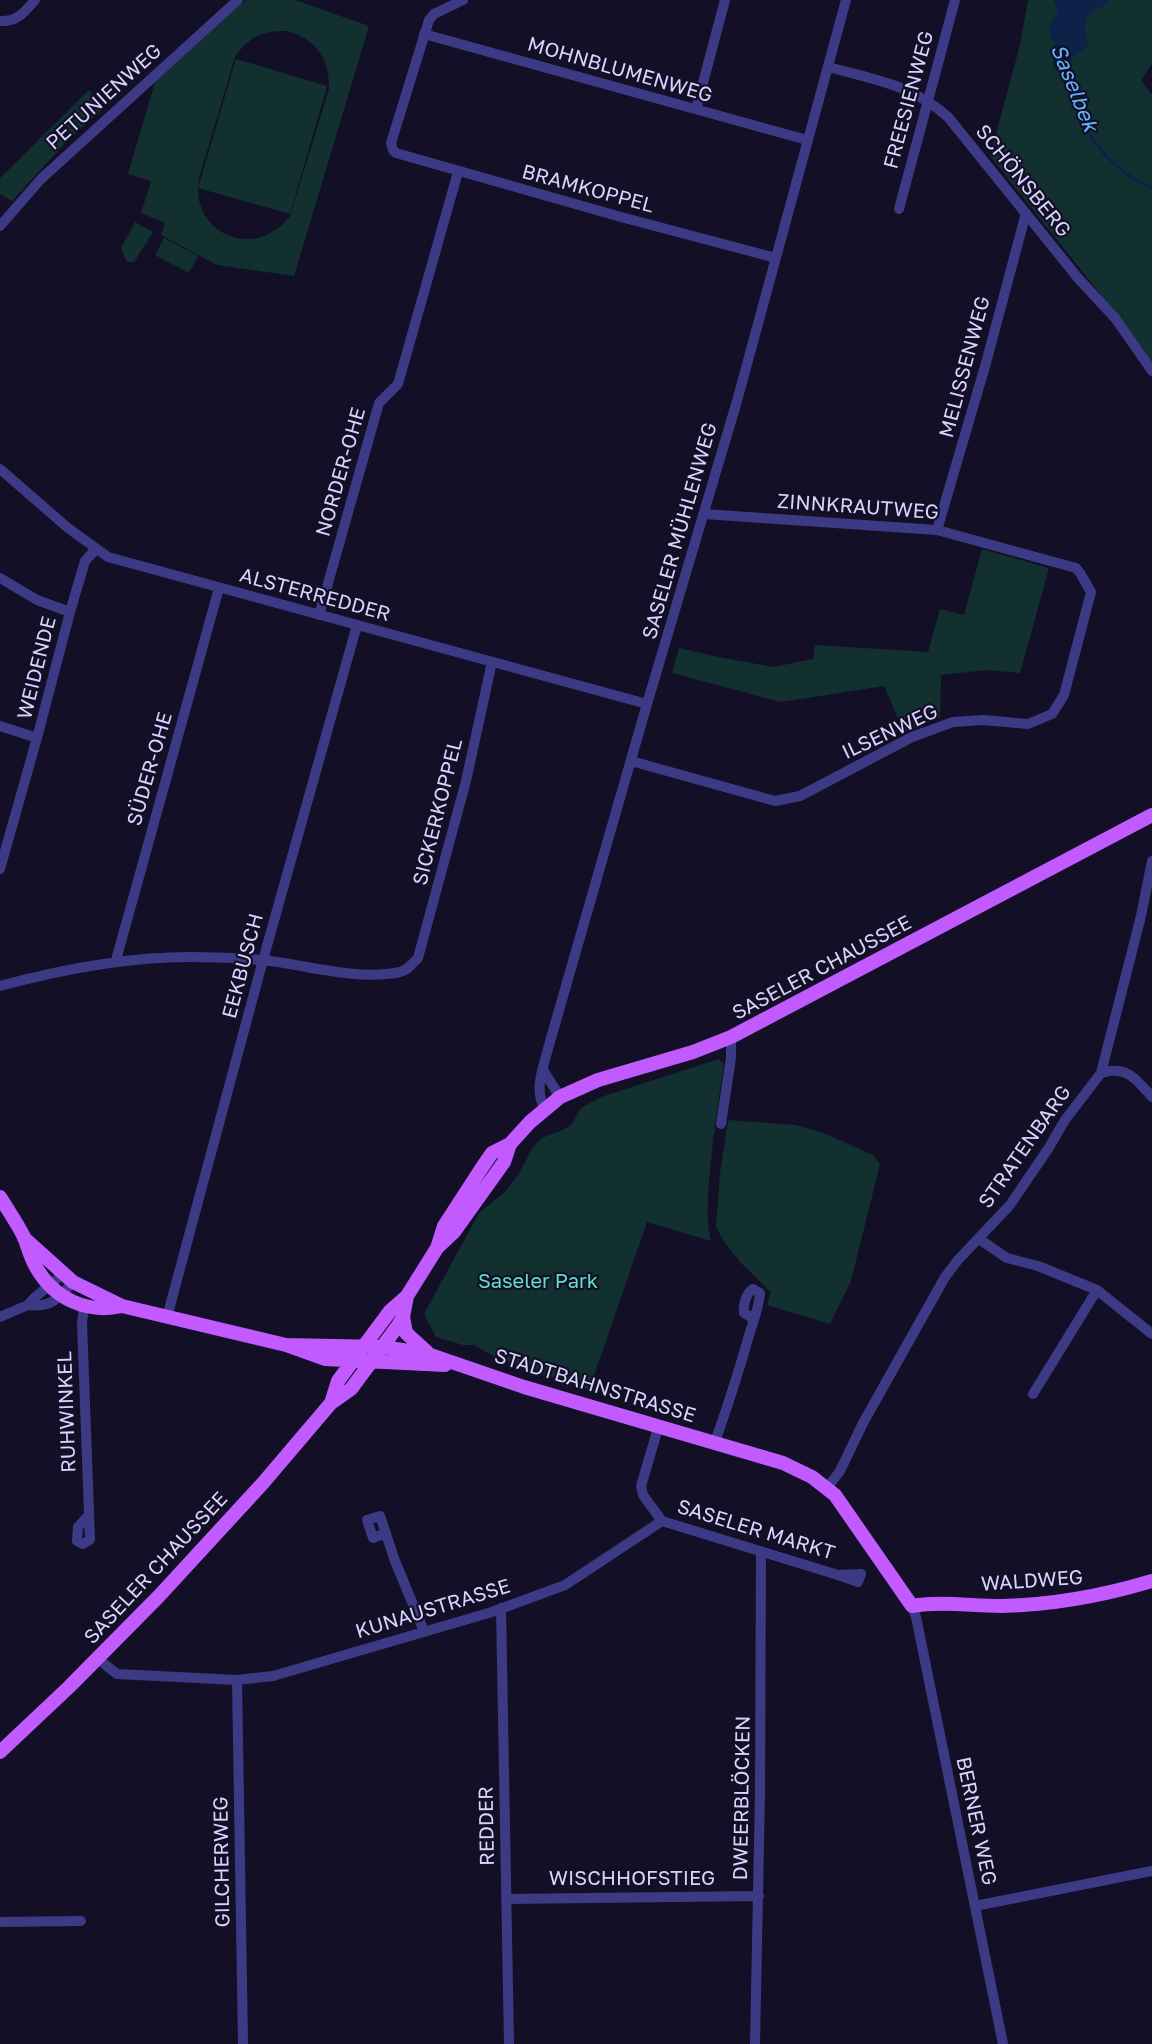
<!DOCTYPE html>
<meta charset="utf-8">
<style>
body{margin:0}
canvas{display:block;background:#130f26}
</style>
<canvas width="1152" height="2044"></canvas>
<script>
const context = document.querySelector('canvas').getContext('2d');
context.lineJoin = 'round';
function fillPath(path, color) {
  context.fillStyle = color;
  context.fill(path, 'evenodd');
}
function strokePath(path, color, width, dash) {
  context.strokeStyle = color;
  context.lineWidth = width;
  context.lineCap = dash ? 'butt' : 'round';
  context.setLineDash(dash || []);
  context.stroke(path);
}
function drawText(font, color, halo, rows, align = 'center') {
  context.font = font + ' "Golos Text",sans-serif';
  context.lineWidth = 4.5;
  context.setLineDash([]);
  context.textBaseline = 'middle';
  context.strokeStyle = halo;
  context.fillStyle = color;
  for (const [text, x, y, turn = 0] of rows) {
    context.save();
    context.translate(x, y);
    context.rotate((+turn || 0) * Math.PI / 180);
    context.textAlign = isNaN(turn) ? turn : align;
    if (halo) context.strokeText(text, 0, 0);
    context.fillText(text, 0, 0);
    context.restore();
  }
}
fillPath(new Path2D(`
 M246,0H295L369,26L294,276L217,265L161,235L165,223L141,213L151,181L128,174L155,82ZM287,31C316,38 330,60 329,89L290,216C256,262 189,234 199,178L235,57C248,37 264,30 287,31Z
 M1028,0H1152V64L1141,80L1152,95V367L1109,305L990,156L1020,45Z
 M236,59L327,86L290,214L198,188Z
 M89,90L105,107L67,141L12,201L0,194V178Z
 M135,222L153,232L134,262H127L121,248Z
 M164,238L198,256L189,273L155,255Z
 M982,549L1049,568L1020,673L987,670L941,675L940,718L904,732L884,686L781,702L672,673L679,648L723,658L774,667L813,659L815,645L928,652L940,609L964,615Z
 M719,1059L724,1064C718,1103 712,1142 709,1181C708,1201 706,1222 711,1241L647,1222L589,1390L497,1358L474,1345H463L436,1337L424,1314L479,1213L505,1192L518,1175L533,1147L542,1138L565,1129L572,1124L581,1108L601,1097Z
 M728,1120L796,1125L826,1134L873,1155L880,1164L851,1281L830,1324L767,1305L771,1292L742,1264L724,1242L716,1227L720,1173Z`), '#12302f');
fillPath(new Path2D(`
 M1053,0H1110C1105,6 1100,7 1094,11C1080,20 1086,35 1088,47L1074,56L1063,74L1054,70L1052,52L1056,43C1044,32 1051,24 1058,12Z`), '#0c2248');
strokePath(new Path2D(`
 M1064,72C1072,91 1078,111 1087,129C1099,152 1127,180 1152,187`), '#0c2248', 3);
strokePath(new Path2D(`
 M463,0L434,14L429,20L391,143L393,150L396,153L621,217L776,258
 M0,21C17,22 25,12 35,0
 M424,34L807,140
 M828,67C872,79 913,85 948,117L1078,278L1115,318L1152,371
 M696,109L725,0
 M899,209L955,0
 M0,226L41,179L238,0
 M0,469L68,528L108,557L647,704
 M937,530L986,363L1026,213
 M0,578L37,600L70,612
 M319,615L379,403L398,384L458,172
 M0,726L37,738
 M631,761L775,801L800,796L912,737L953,722L983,720L1028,724L1052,714L1064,695L1091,592L1080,573L1076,568L937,530L704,514
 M0,869L37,738L70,612L85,561L96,549
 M116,960L219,588
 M0,986C63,969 125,957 190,957C214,957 239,958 263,960C308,965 355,981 400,972C408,970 412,964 418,958L466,781L492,662
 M543,1070L560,1097
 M1101,1073C1127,1065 1136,1079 1152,1097
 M545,1109C533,1089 544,1066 549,1045L647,704L737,401L846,0
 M721,1124L731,1058V1037
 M979,1239L1007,1258L1038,1266L1097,1290L1152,1334
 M28,1305C51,1308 58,1299 73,1282
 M84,1307L82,1323L90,1540L83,1544L77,1541L78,1527L88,1516
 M0,1317L28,1305L34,1298L63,1274
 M167,1317L263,960L357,625
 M1033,1394L1097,1290
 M659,1425L641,1486L643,1495L662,1521
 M715,1442C727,1408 738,1374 748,1339C752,1324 759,1309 760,1293L753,1289C746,1293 743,1305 744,1313L754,1319
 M827,1488L840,1471L863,1423L945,1277L958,1260L1010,1205L1048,1149L1065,1120L1101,1073L1141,916L1152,861
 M662,1521L838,1575L861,1574L858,1582L838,1575
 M386,1533L373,1538L367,1520L380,1516L395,1561L424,1631
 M912,1606L916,1617L1003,2044
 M501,1608L509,2044
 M98,1659L117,1674L237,1680L273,1676L492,1612L565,1585L662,1521
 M237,1680L243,2044
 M506,1899L759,1896
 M975,1906L1152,1871
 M0,1922L81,1921
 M755,2044L760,1793L761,1552`), '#3d3a85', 10);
strokePath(new Path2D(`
 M0,1197C8,1210 17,1223 24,1237C28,1247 30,1257 36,1267C54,1299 87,1314 122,1306
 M24,1238L73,1282L122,1306L286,1345L325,1359L445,1365
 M437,1248L454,1232L504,1162L510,1144L530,1122L560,1097L598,1080L693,1052L731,1037L1152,815
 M403,1317L406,1333L427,1352
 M286,1345L383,1347L428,1354L524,1387L783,1463L812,1477L835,1495L912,1606C942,1601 971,1606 1001,1606C1053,1605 1102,1596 1152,1581
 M331,1403L338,1381L390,1311L407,1296L437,1248L444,1226L483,1166L492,1153L510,1144
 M0,1752L69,1687L159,1596L263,1483L331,1403L351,1389L397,1327L403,1317L407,1296`), '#c25bff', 14);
drawText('20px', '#d9d4ff', '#130f26', [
 ["MOHNBLUMENWEG",620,70,16],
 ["PETUNIENWEG",104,97,-42],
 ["FREESIENWEG",909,100,-75],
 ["SCHÖNSBERG",1023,181,51],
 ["BRAMKOPPEL",588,189,15],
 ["MELISSENWEG",965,367,-75],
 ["NORDER-OHE",341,472,-74],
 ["ZINNKRAUTWEG",858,507,4],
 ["SASELER MÜHLENWEG",680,531,-74],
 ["ALSTERREDDER",315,595,15],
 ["WEIDENDE",37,668,-76],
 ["ILSENWEG",890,732,-25],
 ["SÜDER-OHE",150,769,-74],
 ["SICKERKOPPEL",438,812,-76],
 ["EEKBUSCH",243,966,-75],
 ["SASELER CHAUSSEE",822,968,-28],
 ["STRATENBARG",1025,1147,-55],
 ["STADTBAHNSTRASSE",595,1386,17],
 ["RUHWINKEL",67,1412,-92],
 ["SASELER MARKT",756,1530,17],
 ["SASELER CHAUSSEE",156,1568,-47],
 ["WALDWEG",1032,1581,-4],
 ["KUNAUSTRASSE",433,1609,-17],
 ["DWEERBLÖCKEN",742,1798,-89],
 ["BERNER WEG",976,1821,78],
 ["REDDER",487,1826,-91],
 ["GILCHERWEG",222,1862,-91],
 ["WISCHHOFSTIEG",632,1879]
]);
drawText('20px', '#5fe0c0', '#130f26', [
 ["Saseler Park",538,1282]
]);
drawText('italic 21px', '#62b6ff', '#130f26', [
 ["Saselbek",1074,88,68]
]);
</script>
